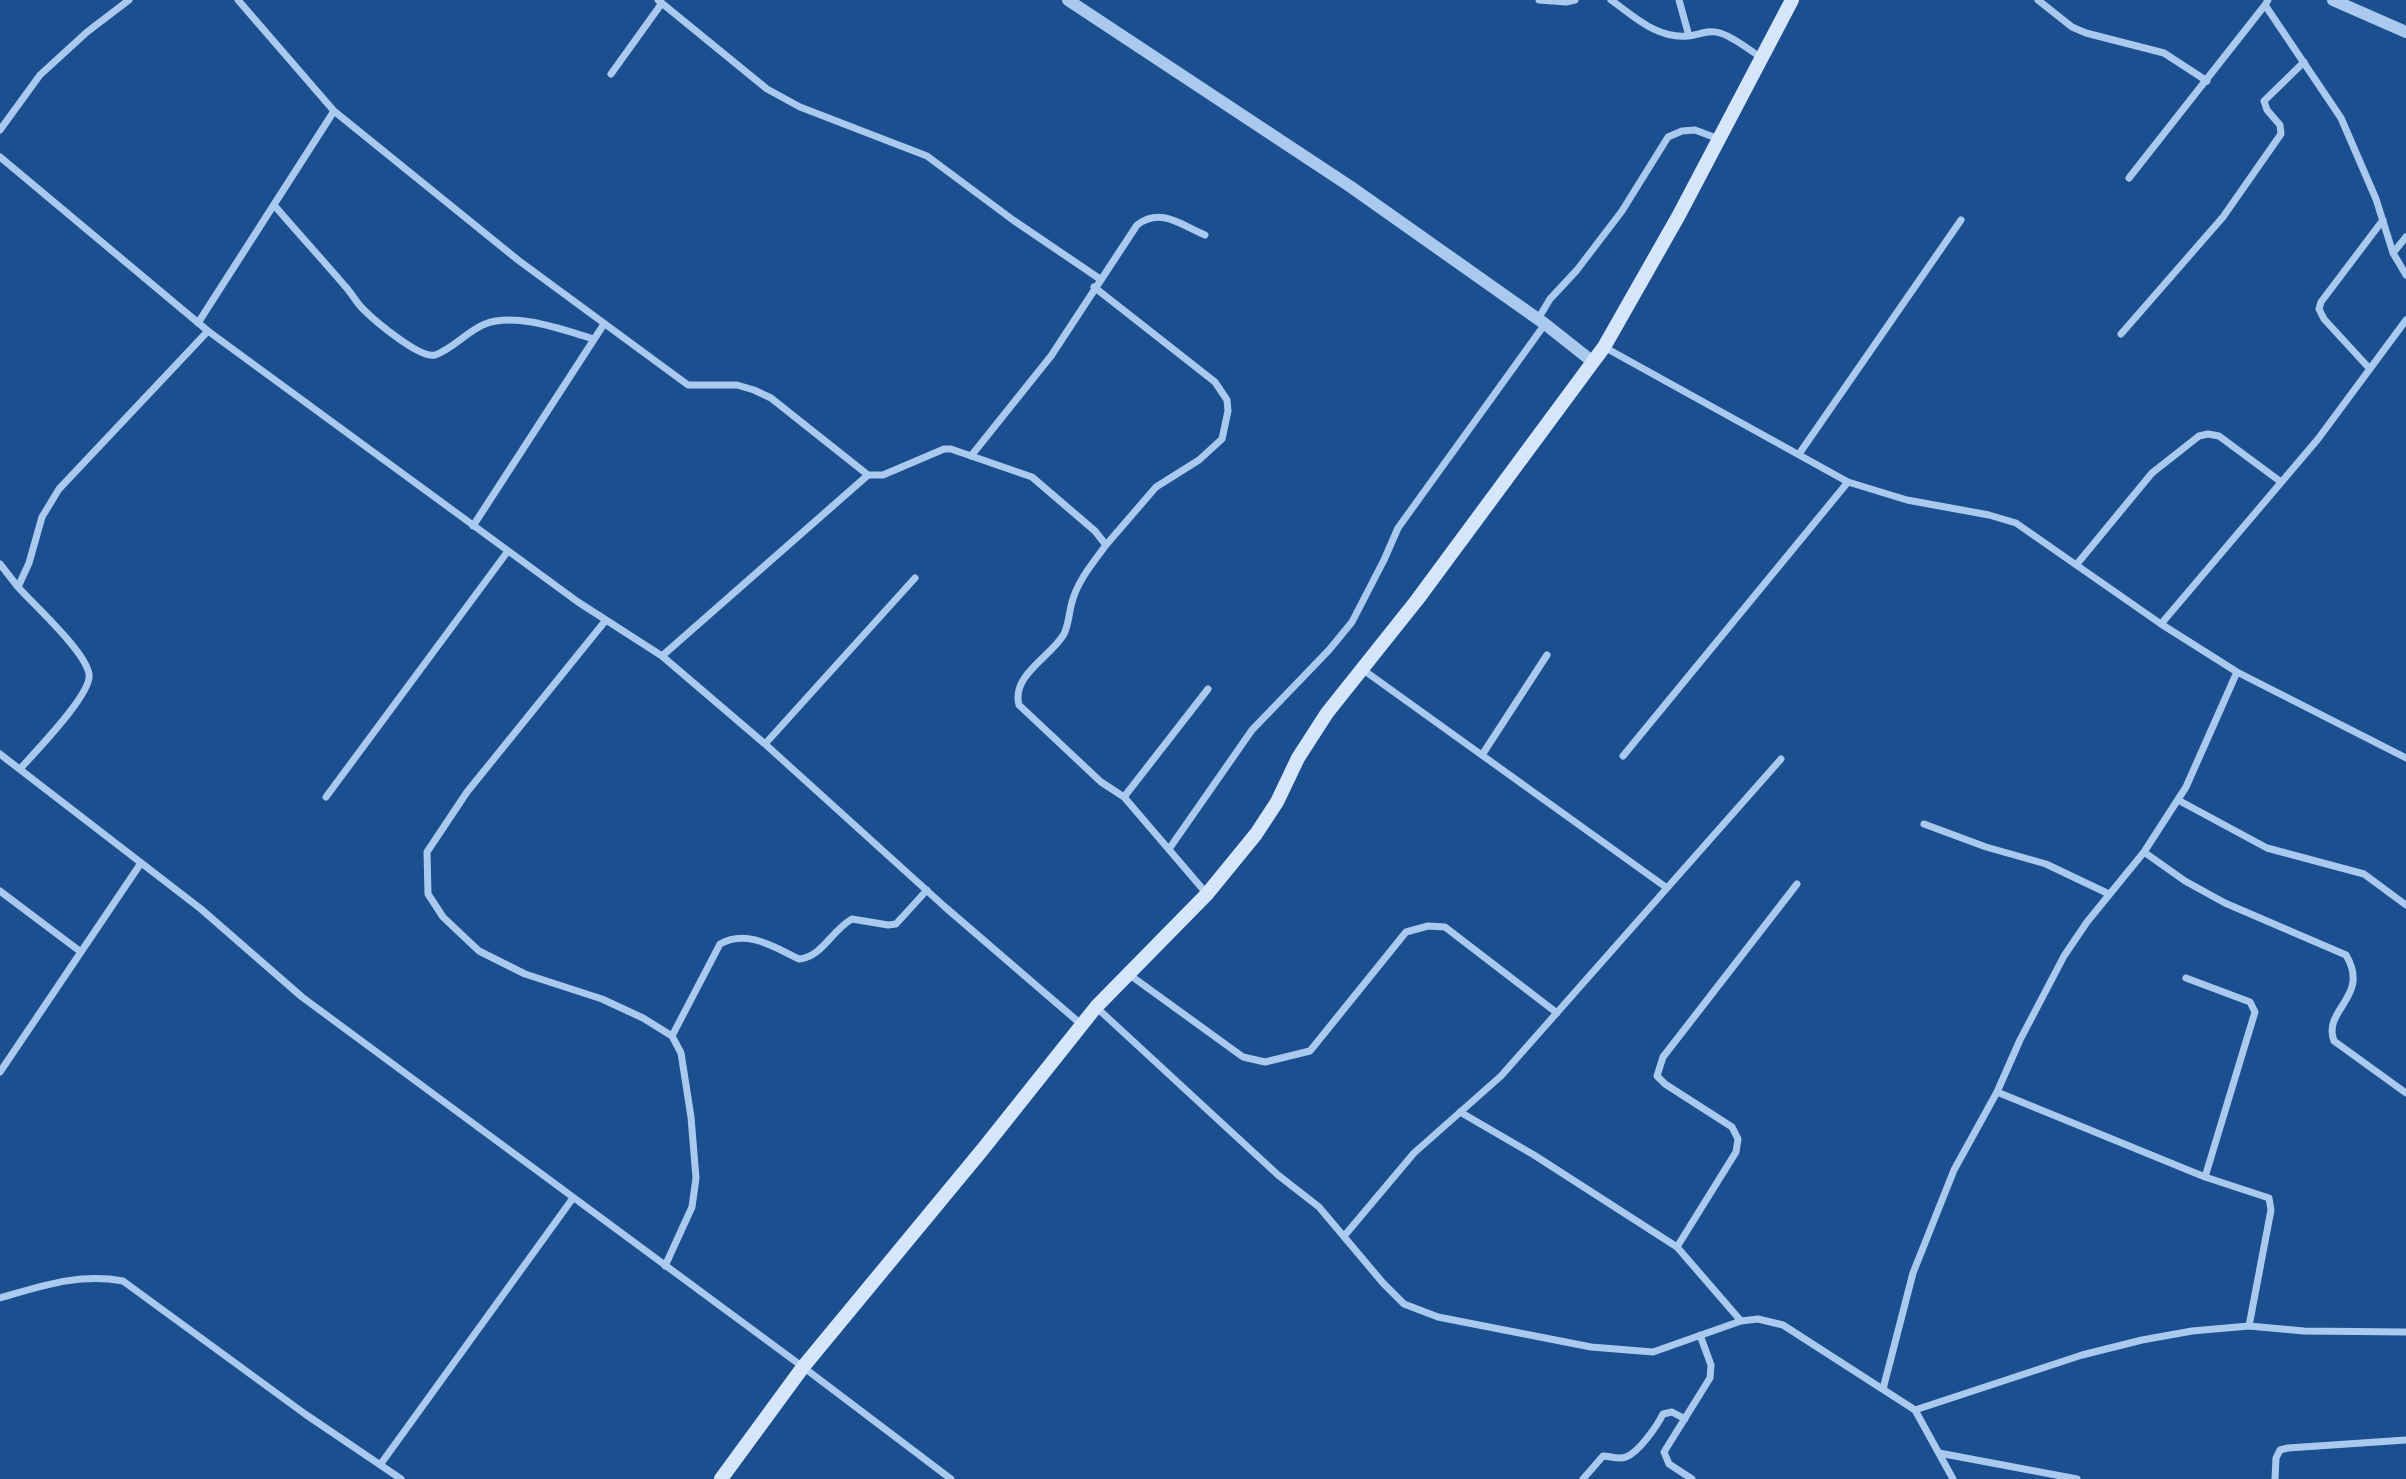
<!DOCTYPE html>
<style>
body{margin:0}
canvas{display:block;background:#1b4f8f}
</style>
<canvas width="2406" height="1479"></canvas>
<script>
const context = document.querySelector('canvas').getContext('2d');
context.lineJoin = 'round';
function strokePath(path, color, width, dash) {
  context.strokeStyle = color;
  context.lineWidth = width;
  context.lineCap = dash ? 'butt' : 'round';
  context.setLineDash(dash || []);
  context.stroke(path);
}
strokePath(new Path2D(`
 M238,0L334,111L518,260L688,385H737L754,390L771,398L868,475H883L944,449H951L1032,477L1095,531L1106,545C1093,563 1078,580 1072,602C1069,612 1069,624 1064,634C1051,657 1011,675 1019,705L1101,782L1124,797L1207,894
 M658,0L767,89L800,107L927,156L1013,220L1100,279
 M1539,0L1566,2L1575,0
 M1611,0C1635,17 1657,39 1688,36C1699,35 1709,29 1720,33C1734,37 1749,50 1762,58
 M1679,0L1689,36
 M2038,0L2072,27L2086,33L2164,53L2207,81
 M2268,0L2265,5L2341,118L2376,199L2393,253L2406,275
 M611,74L662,3
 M0,130L40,75L87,32L129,0
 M0,157L208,331L578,602L662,656L765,744L945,907L1082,1025
 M2129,178L2265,5
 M274,205C297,232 321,258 344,285C352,293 356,303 364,310C375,321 420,359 435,355C453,349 467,331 485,324C516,312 563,330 594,339
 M2393,253L2406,237
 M1094,287L1215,382L1227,400L1228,411L1222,439L1199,460L1156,487L1106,545
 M1538,319L1550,299L1577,270L1622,211L1668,137L1682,131L1695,130L1719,139
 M198,323L334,111
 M2121,334L2223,217L2281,134L2280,125L2267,110L2264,101L2304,62
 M1604,347L1848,482L1907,500L1989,515L2016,523L2161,624L2237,672L2406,758
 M2369,368L2324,319L2319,309L2321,302L2383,220
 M1799,454L1961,220
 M971,456L1051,356L1137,225C1161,207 1181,225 1205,235
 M473,526L604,324
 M0,564L18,587
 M2077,564L2152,473L2199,436L2208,434L2219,436L2281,482
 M606,620L467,792L427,852L428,894L443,917L479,951L525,974L602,999L643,1018L672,1036L681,1053L691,1117L696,1178L692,1207L665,1266
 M2161,624L2318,439L2406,320
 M662,656L868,475
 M1362,669L1667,888
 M765,744L915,578
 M0,754L201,909L302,997L803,1367L951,1479
 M1482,755L1547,655
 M1623,756L1848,482
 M20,769C34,753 93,693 89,674C85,651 35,606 18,587L29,563L42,517L59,489L208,331
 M326,797L508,551
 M1124,797L1208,689
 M2178,800L2267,848L2364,874L2406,905
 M1924,824L1986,847L2046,864L2109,894
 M1169,849L1252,730L1329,650L1352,622L1384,560L1398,528L1545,324
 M2144,852L2185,881L2225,903L2346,955C2371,997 2322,1009 2334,1041L2406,1093
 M0,891L81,952
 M1127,973L1243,1057L1265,1062L1310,1051L1406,932L1428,926L1445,927L1557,1013
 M2186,978L2250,1002L2255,1012L2205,1177
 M1096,1007L1278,1175L1319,1207L1383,1283L1404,1304L1438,1317L1591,1347L1653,1352L1741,1321L1758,1319L1783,1325L1915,1410L2082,1355L2142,1340L2192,1331L2249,1326L2304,1331L2406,1332
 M672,1036L720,944C747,929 774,947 799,959C822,957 832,930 852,919L888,925L896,924L927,890
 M0,1072L141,863
 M1997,1092L2205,1177L2269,1198L2271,1210L2249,1326
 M1460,1112L1534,1155L1677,1247L1741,1321
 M1345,1235L1414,1153L1501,1076L1781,759
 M1677,1247L1736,1152L1738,1139L1732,1127L1665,1084L1657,1076L1663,1057L1797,884
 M0,1298C42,1286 78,1273 123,1281L305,1414L401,1479
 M1883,1389L1913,1273L1954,1170L1997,1092L2020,1040L2064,956L2087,922L2144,852L2186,787L2237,672
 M1915,1410L1953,1479
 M1939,1453L2077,1479
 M380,1465L573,1198
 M1583,1479L1603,1456C1610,1456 1618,1460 1626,1457C1639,1452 1657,1426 1663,1414L1672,1412L1685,1419
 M1692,1479L1669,1464L1664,1452L1710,1378L1711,1365L1700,1335
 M2275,1479L2276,1458L2280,1450L2288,1448L2406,1440`), '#a9c9ee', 7);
strokePath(new Path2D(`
 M1068,0L1351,187L1545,324L1593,362
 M2333,0L2406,32`), '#a9c9ee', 12);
strokePath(new Path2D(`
 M721,1479L803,1367L983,1149L1096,1007L1207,894L1256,834L1277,802L1298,758L1327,713L1417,600L1604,347L1679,215L1792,0`), '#d6e6fa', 14);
</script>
